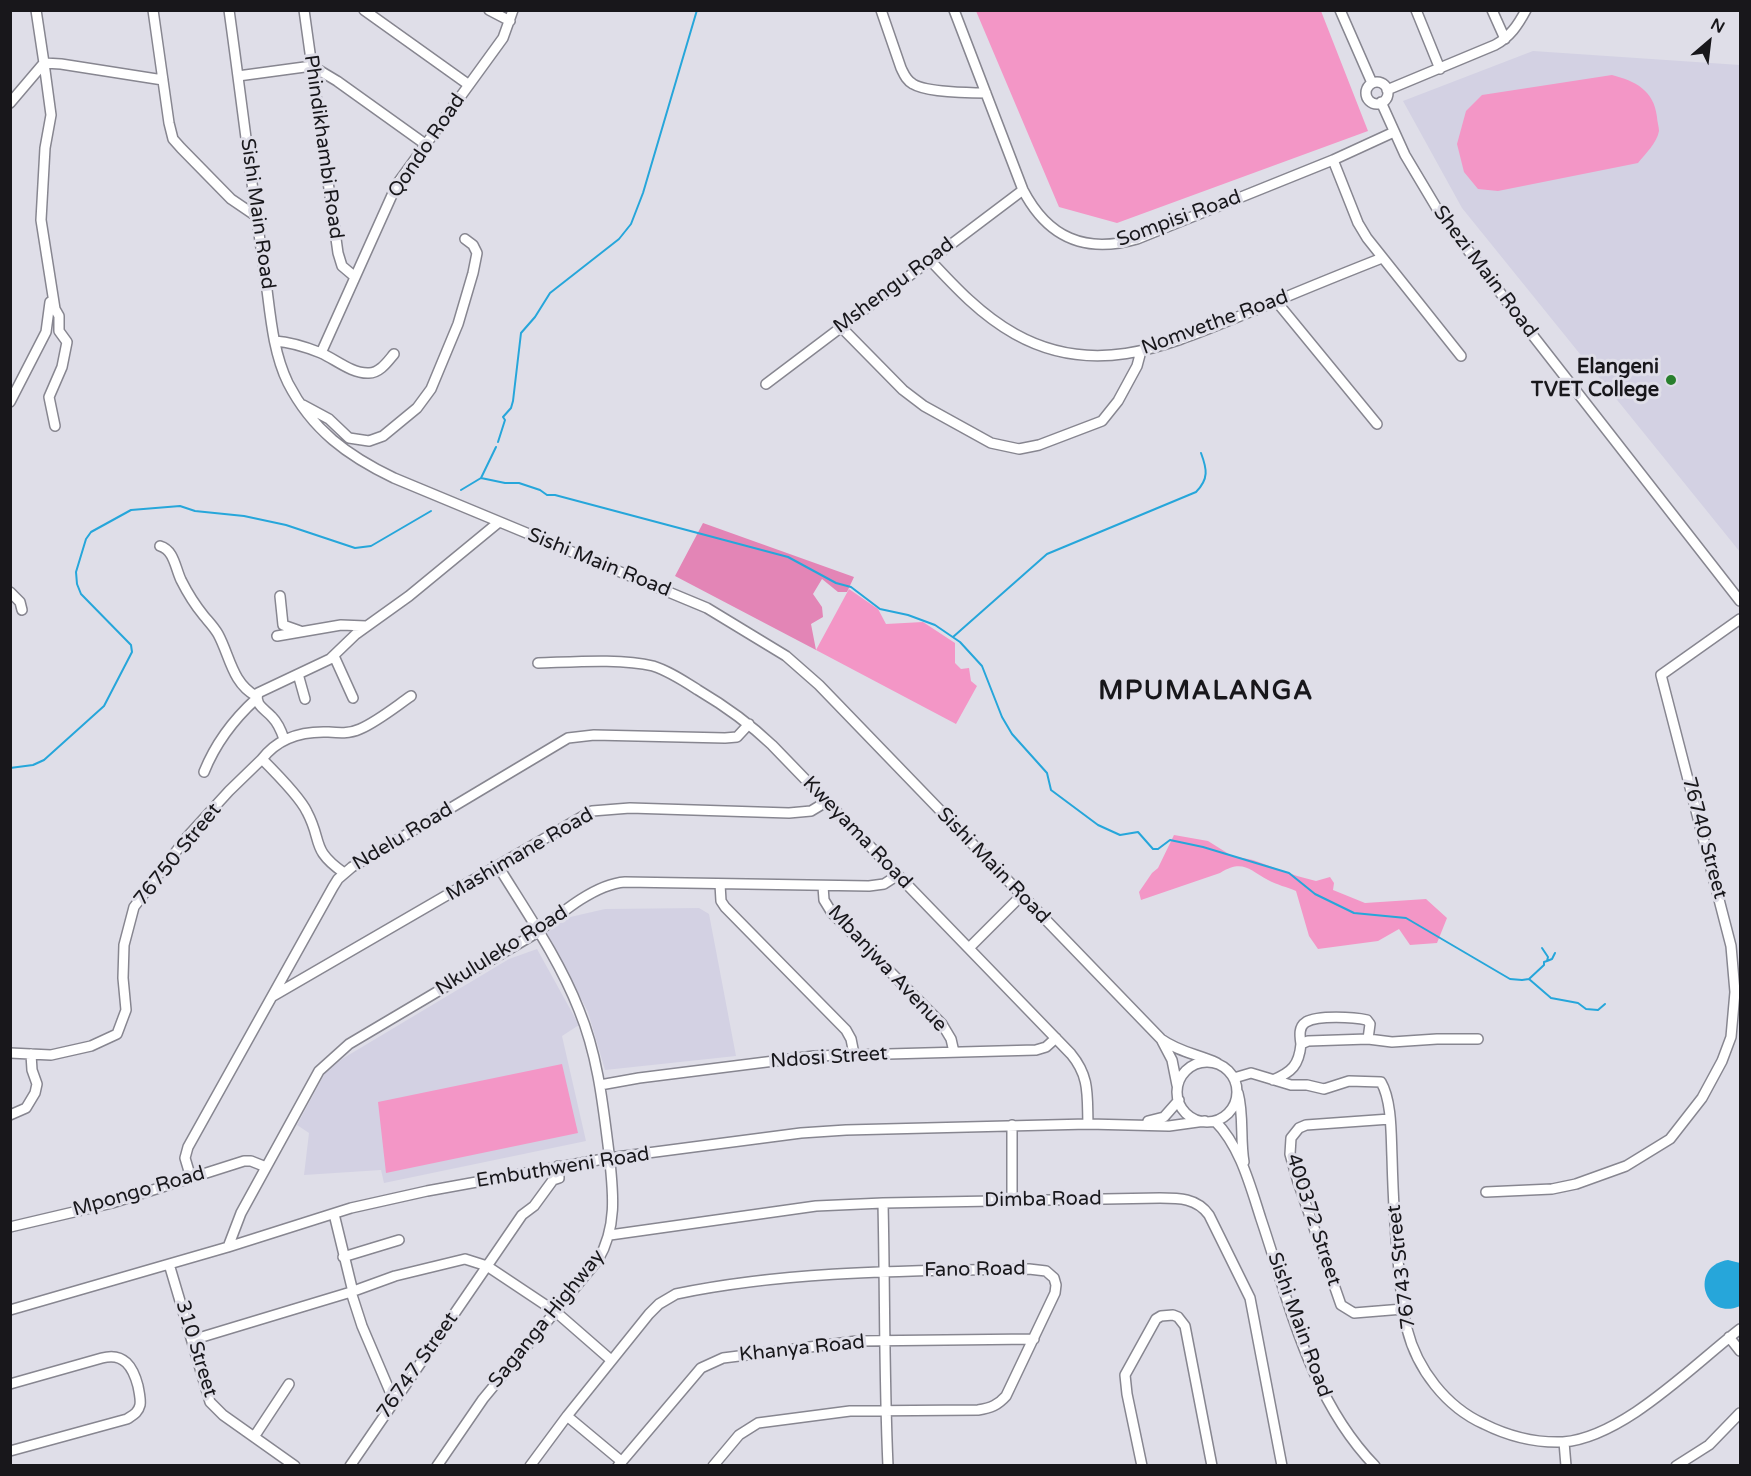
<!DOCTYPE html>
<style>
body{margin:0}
#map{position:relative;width:1751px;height:1476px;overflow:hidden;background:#dfdee8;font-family:"Varela Round",sans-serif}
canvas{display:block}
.frame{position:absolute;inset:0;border:12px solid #18171b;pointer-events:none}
.north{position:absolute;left:1679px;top:12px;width:60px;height:60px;-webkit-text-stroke:4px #dfdee8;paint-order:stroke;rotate:28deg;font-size:16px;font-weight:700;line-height:24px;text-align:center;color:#18171b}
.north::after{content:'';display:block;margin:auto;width:21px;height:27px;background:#18171b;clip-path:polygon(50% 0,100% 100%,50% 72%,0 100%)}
</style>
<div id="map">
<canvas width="1751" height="1476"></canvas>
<div class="frame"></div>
<div class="north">N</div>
</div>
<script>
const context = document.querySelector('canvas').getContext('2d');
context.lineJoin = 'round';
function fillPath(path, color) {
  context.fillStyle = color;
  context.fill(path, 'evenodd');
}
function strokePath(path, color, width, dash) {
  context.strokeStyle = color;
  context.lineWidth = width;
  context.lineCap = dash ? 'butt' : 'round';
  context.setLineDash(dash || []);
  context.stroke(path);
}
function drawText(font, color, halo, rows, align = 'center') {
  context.font = font + ' "Varela Round",sans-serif';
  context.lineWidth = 6;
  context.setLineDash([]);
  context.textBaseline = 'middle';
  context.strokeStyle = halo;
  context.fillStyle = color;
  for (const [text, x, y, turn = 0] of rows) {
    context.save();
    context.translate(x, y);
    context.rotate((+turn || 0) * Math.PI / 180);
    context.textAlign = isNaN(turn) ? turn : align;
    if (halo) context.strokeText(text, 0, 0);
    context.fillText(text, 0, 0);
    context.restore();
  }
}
fillPath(new Path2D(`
 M1533,51L1740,65V552L1462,208L1403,101Z
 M699,908L709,914L736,1056L605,1070L588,1012L547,933L566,918L605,909Z
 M537,949L579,1025L562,1036L586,1141L384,1183L381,1170L304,1175L309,1133L297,1125L325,1073L342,1059L509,959Z`), '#d3d1e3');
fillPath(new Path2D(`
 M976,11H1321L1368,131L1117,223L1059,207Z
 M1612,75C1635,81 1654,90 1657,117C1657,121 1659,127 1659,131C1657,143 1645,154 1638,163L1498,191L1478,189L1464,172L1457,144L1466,111L1482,95Z
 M849,589L878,609L886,624L923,622L955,643V663L961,669L969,668L971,681L977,686L956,724L816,650Z
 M1174,835L1208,841L1232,856L1253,860L1297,876L1316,881L1330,877L1334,883L1333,890L1365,903L1426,899L1447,918L1437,943L1410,945L1399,929L1378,941L1318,949L1309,936L1296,891C1287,887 1277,885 1268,880C1249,870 1243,859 1220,873L1141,900L1139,892L1152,873L1158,868Z
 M562,1064L578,1133L386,1173L378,1102Z`), '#f396c6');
fillPath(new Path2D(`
 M703,523L854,577L847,592H838L822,579L813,594L822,607L823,617L811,624L816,650L675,576Z`), '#e385b6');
fillPath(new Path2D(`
 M1728,1260L1740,1263V1306C1704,1322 1688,1266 1728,1260Z`), '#26a6da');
strokePath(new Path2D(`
 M498,442L505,420L503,417L511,408L513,401L521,333L535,317L550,293L619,239L631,224L643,193L697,10
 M481,478L505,483H519L540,490L547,495H555L788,557L836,583L851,587L880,609L908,615L935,625L960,642L982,666L1002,717L1012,734L1047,773L1051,790L1098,825L1120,835L1138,832L1153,849H1158L1170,840L1203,847L1289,873L1315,894L1354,913L1406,918L1510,979L1522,980L1529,979L1551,998L1578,1003L1586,1009L1598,1010L1605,1004
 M461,490L481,478L496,447
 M953,637L1047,554L1196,492C1209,479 1207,469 1201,453
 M10,768L33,765L44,760L104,706L132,652L131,645L81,594L77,584L76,572L86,539L91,532L131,510L180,506L195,511L244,516L286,525L355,548L371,546L431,511
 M1547,961L1552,959L1555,953
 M1529,979L1544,965V962L1547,961L1548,957L1542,948`), '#26a6da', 2);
const minor = new Path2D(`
 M153,10L169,123L173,139L181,148L231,199L256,216
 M229,10C241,96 251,182 264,268C270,306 271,348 288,383C312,430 348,456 394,478L707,608L786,656L819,685L1161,1039C1179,1052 1197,1054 1217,1063
 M304,10L338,253L342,266L355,277
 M364,10L469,85
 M489,10L510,21
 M881,10L901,68C904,74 906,80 913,84C926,92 969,93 986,93
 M954,10L1023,190C1048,238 1085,254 1137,239L1333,160L1394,132
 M1340,10L1372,83
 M1416,10L1440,69
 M1492,10L1505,39
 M238,76L312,66L337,81L425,144
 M1366 93a11 11 0 1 1 22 0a11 11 0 1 1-22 0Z
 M1387,90L1495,45C1510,37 1518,25 1526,10
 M1381,102L1405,155L1439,212L1527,328L1740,601
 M10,103L44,63L36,10
 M1333,160L1358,223L1367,238L1461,356
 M929,259C955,287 981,315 1015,334C1099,381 1175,342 1255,310C1297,292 1339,275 1382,258
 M1276,301L1377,424
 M840,326L903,390L924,406L991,443L1019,449L1039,445L1102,421L1118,401L1137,366L1141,351
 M275,341C291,342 306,347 321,353C335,359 352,374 369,373C380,373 388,361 394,354
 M321,353L397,184L503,38L513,10
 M766,384L1023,190
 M10,402L46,332L50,302
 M303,405L329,419L349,438L369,441L383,436L417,408L431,389L458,324L473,273L477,253L473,245L465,239
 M55,426L49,397L62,367L67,342L59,331V316L55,309L41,220L45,148L51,115L44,63L61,64L163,80
 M160,546C174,550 175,567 181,580C187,592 195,605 204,616C209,622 214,627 218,634C230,656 232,683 256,696
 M10,592L20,602L22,610
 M280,596L283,625L300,631
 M277,636L341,625L366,626
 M334,656L353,698
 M538,663C572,662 621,658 653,666C669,671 684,681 698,690C725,706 749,723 772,745L1071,1054C1090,1077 1087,1095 1088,1124
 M298,674L305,699
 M284,739C281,730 278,723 272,717C265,709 254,705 258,693L330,659L356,634L409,596L499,522
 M262,759C278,738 301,731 328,732C339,733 349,734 360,729C378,721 395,707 411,696
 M204,772C216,742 233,720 256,699
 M720,884L721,901L725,907L846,1030L851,1039L854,1054
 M823,886L824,900L832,913L942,1024L951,1039L954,1052
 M969,948L1022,895
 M273,996L592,811L630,808L789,813L811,811L826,802
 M1162,1041L1172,1060L1177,1085
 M1301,1044C1300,1037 1298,1027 1306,1022C1318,1015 1354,1017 1367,1020L1370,1024L1368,1039
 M10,1053L51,1055L91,1046L117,1034L126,1010L123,978L124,945L134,907L187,837L229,791L262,759C273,770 301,799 307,812C323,842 310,849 344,873
 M1177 1092a30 30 0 1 1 60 0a30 30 0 1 1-60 0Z
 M1234,1078L1251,1073L1291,1085H1307L1324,1089L1349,1081L1381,1082C1392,1101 1391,1135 1392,1157C1393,1195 1395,1233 1399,1270C1401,1289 1402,1310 1407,1329C1417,1369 1446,1407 1484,1424C1508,1436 1536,1443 1563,1442C1624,1437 1693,1365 1740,1329
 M1273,1080C1292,1072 1299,1065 1301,1044L1308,1041L1368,1039L1392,1042L1437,1039H1478
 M600,1085L639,1078L814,1056L1036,1050L1046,1047L1056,1038
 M1238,1093C1244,1115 1240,1139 1244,1162
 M10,1115L26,1108L35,1093L37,1084L32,1070L31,1054
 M1390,1119L1306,1125L1299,1128L1291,1138L1290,1154L1298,1182L1341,1305L1354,1313L1403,1309
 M1148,1121L1164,1117L1179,1100
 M1215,1121C1240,1146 1250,1185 1261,1219C1290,1305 1310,1399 1375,1466
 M1012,1125V1200
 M191,1178L185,1158L188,1147L333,887L338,879L352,867L568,738L594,735L725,738L737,737L749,724
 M1486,1192L1552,1189L1576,1184L1626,1166L1670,1139L1702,1098L1722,1061L1731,1037L1735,992L1731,946L1661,675L1740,619
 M883,1203C885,1290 884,1378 888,1466
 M334,1214L353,1292
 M10,1227L112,1203L244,1161H251L266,1167
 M610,1235L816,1206L883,1203L1160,1198C1179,1198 1197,1198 1209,1215L1250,1298L1282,1466
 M228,1247L241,1213L319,1071L349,1044L538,932C561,913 595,884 625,882L869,886L884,884L898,875
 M343,1257L399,1240
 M169,1264L210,1402L223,1415L295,1466
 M351,1292L362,1326L394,1401
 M10,1310L228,1247L351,1208L427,1191L609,1158L801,1133L846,1130L1088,1124L1169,1126L1205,1121
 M1729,1337L1740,1351
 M192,1340L351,1292L395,1276L465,1259L487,1266L556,1312L611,1360
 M10,1384L102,1358C124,1352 133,1367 138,1386C139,1392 141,1399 140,1405C138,1413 133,1415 127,1419L10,1451
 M567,1416L621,1461
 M254,1437L289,1384
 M1564,1442L1566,1466
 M350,1466L522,1215L534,1206L553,1180L559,1178L558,1166
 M437,1466L483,1399L598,1260C618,1226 613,1190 609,1153C603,1105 598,1056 579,1010C559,959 527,913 498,866
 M530,1466L567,1416L649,1314L659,1304L676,1294C792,1270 911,1271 1029,1269L1046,1271L1054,1278L1056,1285L1055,1293L1006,1396C998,1405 991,1408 978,1410L850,1411L758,1423L739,1435L713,1466
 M618,1466L701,1368L723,1358L857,1341L1034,1339
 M1142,1466L1127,1394L1125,1375L1156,1319L1161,1316L1173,1315L1178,1317L1185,1326L1212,1466
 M1676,1466L1709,1445L1740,1413`);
strokePath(minor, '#878690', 12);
strokePath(minor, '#fff', 9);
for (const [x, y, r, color] of [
 [1671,380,6,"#287f2d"]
]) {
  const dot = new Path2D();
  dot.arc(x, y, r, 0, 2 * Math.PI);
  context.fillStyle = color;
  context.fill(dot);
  strokePath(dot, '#dfdee8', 2);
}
drawText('20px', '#18171b', '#dfdee8', [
 ["Qondo Road",427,146,-56],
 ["Phindikhambi Road",323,147,82],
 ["Sishi Main Road",257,214,82],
 ["Sompisi Road",1179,219,-20],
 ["Shezi Main Road",1485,272,53],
 ["Mshengu Road",894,286,-37],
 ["Nomvethe Road",1215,323,-20],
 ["Sishi Main Road",599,563,22],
 ["Kweyama Road",857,833,46],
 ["Ndelu Road",403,837,-31],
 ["76740 Street",1704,838,75],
 ["76750 Street",178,855,-51],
 ["Mashimane Road",520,855,-30],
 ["Sishi Main Road",993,866,46],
 ["Nkululeko Road",502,951,-32],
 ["Mbanjwa Avenue",887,969,47],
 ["Ndosi Street",829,1058,-4],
 ["Embuthweni Road",563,1168,-9],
 ["Mpongo Road",139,1192,-16],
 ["Dimba Road",1043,1200,-1],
 ["400372 Street",1313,1220,72],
 ["76743 Street",1402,1267,-97],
 ["Fano Road",975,1270,-1],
 ["Saganga Highway",547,1319,-51],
 ["Sishi Main Road",1299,1325,70],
 ["310 Street",196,1349,73],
 ["Khanya Road",802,1349,-6],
 ["76747 Street",418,1366,-55]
]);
drawText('bold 20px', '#18171b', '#dfdee8', [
 ["Elangeni",1659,368],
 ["TVET College",1659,391]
], 'right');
context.letterSpacing = '1.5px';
drawText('bold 26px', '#18171b', '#dfdee8', [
 ["MPUMALANGA",1206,692]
]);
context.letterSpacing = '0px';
</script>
